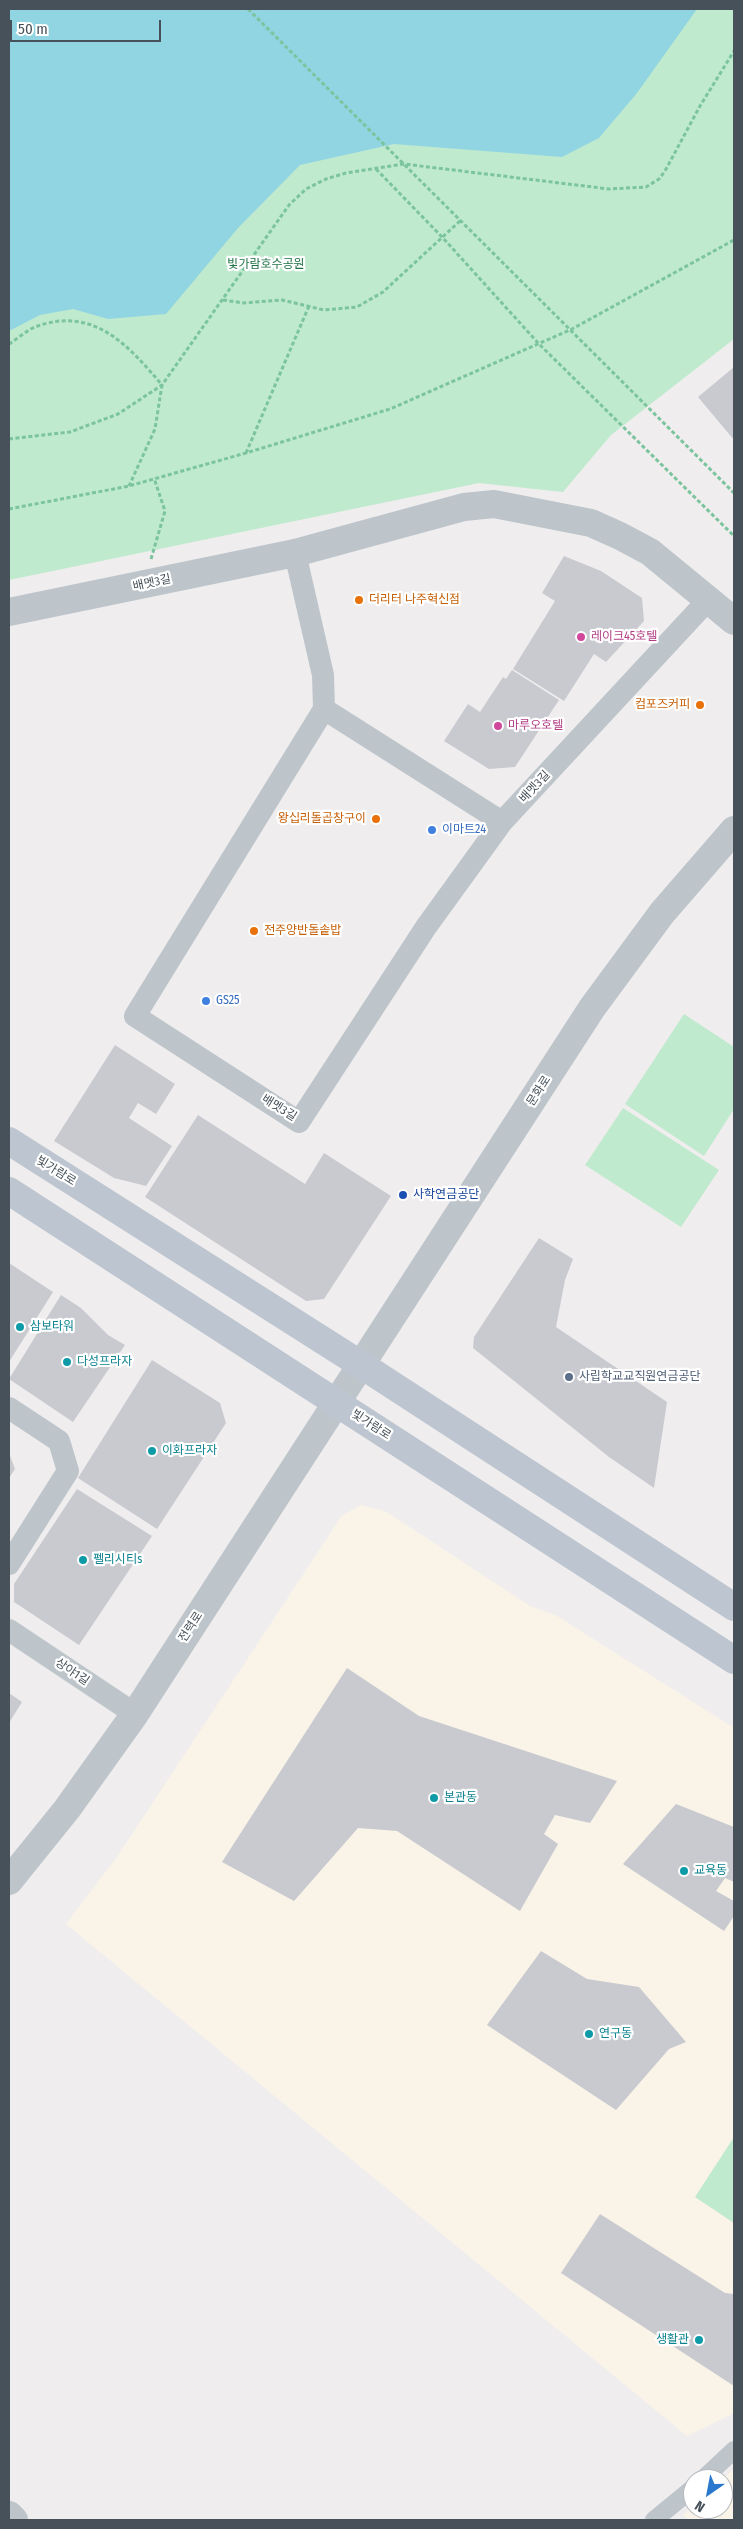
<!DOCTYPE html>
<meta charset="utf-8">
<style>
body{margin:0}
#map{position:relative;width:743px;height:2529px;overflow:hidden;background:#f0edee;font-family:"Fira Sans Condensed",sans-serif}
canvas{display:block}
.frame{position:absolute;inset:0;border:10px solid #475159;pointer-events:none}
.north{position:absolute;left:683px;top:2469px;width:50px;height:50px;box-sizing:border-box;background:#fff;border:1px solid #b5b9bd;border-radius:50%;rotate:213deg;font-size:14px;font-weight:700;line-height:20px;text-align:center;color:#475159}
.north::after{content:'';display:block;margin:auto;width:18px;height:22px;background:#2a78cd;clip-path:polygon(50% 0,100% 100%,50% 72%,0 100%)}
.scale{position:absolute;left:10px;top:20px;width:151px;height:22px;box-sizing:border-box;border:2px solid #475159;border-top:0;padding-left:6px;font-size:15px;line-height:18px;white-space:nowrap;color:#475159;-webkit-text-stroke:4px #fff;paint-order:stroke}
</style>
<div id="map">
<canvas width="743" height="2529"></canvas>
<div class="frame"></div>
<div class="north">N</div>
<div class="scale">50 m</div>
</div>
<script>
const context = document.querySelector('canvas').getContext('2d');
context.lineJoin = 'round';
function fillPath(path, color) {
  context.fillStyle = color;
  context.fill(path, 'evenodd');
}
function strokePath(path, color, width, dash) {
  context.strokeStyle = color;
  context.lineWidth = width;
  context.lineCap = dash ? 'butt' : 'round';
  context.setLineDash(dash || []);
  context.stroke(path);
}
function drawText(font, color, halo, rows, align = 'center') {
  context.font = font + ' "Fira Sans Condensed","Noto Sans KR",sans-serif';
  context.lineWidth = 4.5;
  context.setLineDash([]);
  context.textBaseline = 'middle';
  context.strokeStyle = halo;
  context.fillStyle = color;
  for (const [text, x, y, turn = 0] of rows) {
    context.save();
    context.translate(x, y);
    context.rotate((+turn || 0) * Math.PI / 180);
    context.textAlign = isNaN(turn) ? turn : align;
    if (halo) context.strokeText(text, 0, 0);
    context.fillText(text, 0, 0);
    context.restore();
  }
}
fillPath(new Path2D(`
 M360,1505L385,1511L530,1606L557,1616L734,1728V2413L687,2436L66,1924L117,1857L341,1517Z
 M734,2469V2520H688L683,2515L693,2506V2509H723V2479Z`), '#faf4e8');
fillPath(new Path2D(`
 M9,9H734V339L611,435L563,492L479,483L9,580Z
 M684,1014L734,1047V1109L704,1156L625,1104Z
 M623,1108L719,1170L681,1227L585,1165Z
 M734,2137V2223L695,2197Z`), '#bfeace');
fillPath(new Path2D(`
 M9,9H697L637,93L599,138L562,157L394,144L300,165L238,228L166,314L108,319L73,309L40,315L9,331Z`), '#91d5e3');
fillPath(new Path2D(`
 M734,367V440L698,397Z
 M564,556L601,571L642,598L644,621L606,662L594,654L564,701L513,669L555,601L542,593Z
 M512,670L559,700L515,767L489,769L444,741L468,704L480,712L503,677L506,679Z
 M115,1045L175,1084L156,1114L138,1103L129,1118L172,1146L146,1186L114,1178L54,1141Z
 M198,1115L305,1184L324,1153L391,1196L324,1299L306,1301L145,1197Z
 M539,1238L573,1259L565,1280L556,1327L667,1402L654,1488L609,1457L473,1348L474,1337Z
 M9,1263L53,1292L9,1362Z
 M61,1295L81,1308L108,1335L125,1345L73,1422L9,1379Z
 M152,1360L220,1403L226,1423L157,1529L78,1478Z
 M9,1453L15,1469L9,1478Z
 M77,1489L152,1536L79,1645L14,1602V1584Z
 M347,1668L419,1716L617,1781L590,1823L555,1815L544,1834L558,1844L520,1911L397,1831L358,1828L294,1901L222,1862Z
 M9,1693L22,1702L9,1723Z
 M676,1804L734,1827V1882L725,1878L716,1891L734,1901V1916L724,1931L623,1864Z
 M541,1951L587,1979L639,1987L686,2042L669,2049L616,2110L487,2025Z
 M600,2214L725,2293L734,2294V2386L561,2273Z`), '#c8cad0');
strokePath(new Path2D(`
 M248,9L734,493
 M376,169L443,238L539,344L734,536
 M223,300L244,303L282,300L324,310L357,307L383,292L461,220
 M9,344C17,339 26,331 35,327C93,305 128,345 162,385L155,429L129,486
 M9,439L70,432L118,414L162,385L289,205L306,189L326,179L346,173L404,164L609,189L646,187L659,179L665,171L700,106L734,51
 M246,453L309,306
 M9,509L129,486L246,453L390,409L572,329L734,240
 M151,559L165,511L154,478`), '#7bc49d', 3, [4, 2.5]);
strokePath(new Path2D(`
 M703,2479L734,2450
 M654,2520L693,2488`), '#bdc5cb', 18);
strokePath(new Path2D(`
 M295,553L323,675L324,709L135,1016L299,1122L426,927L502,822L709,599
 M324,709L502,822
 M9,1408L59,1441L68,1471L9,1564
 M9,1630L135,1714`), '#bdc5cb', 22);
strokePath(new Path2D(`
 M9,612L295,553L464,507L494,504L591,523L620,536L650,552L734,621
 M9,1881L67,1809L135,1714L592,1008L662,913L734,830
 M9,2515L14,2520`), '#bdc5cb', 28);
strokePath(new Path2D(`
 M9,1141L360,1364L734,1607
 M9,1191L734,1660`), '#bdc6d0', 28);
for (const [x, y, r, color] of [
 [359,600,5,"#e8710a"],
 [581,637,5,"#d1479c"],
 [700,705,5,"#e8710a"],
 [498,726,5,"#d1479c"],
 [376,819,5,"#e8710a"],
 [432,830,5,"#3f7fe0"],
 [254,931,5,"#e8710a"],
 [206,1001,5,"#3f7fe0"],
 [403,1195,5,"#1a4fb4"],
 [20,1327,5,"#0f9aa8"],
 [67,1362,5,"#0f9aa8"],
 [569,1377,5,"#5c6f8a"],
 [152,1451,5,"#0f9aa8"],
 [83,1560,5,"#0f9aa8"],
 [434,1798,5,"#0f9aa8"],
 [684,1871,5,"#0f9aa8"],
 [589,2034,5,"#0f9aa8"],
 [699,2340,5,"#0f9aa8"]
]) {
  const dot = new Path2D();
  dot.arc(x, y, r, 0, 2 * Math.PI);
  context.fillStyle = color;
  context.fill(dot);
  strokePath(dot, '#fff', 2);
}
drawText('12px', '#207346', '#fff', [
 ["빛가람호수공원",266,265]
]);
drawText('12px', '#475159', '#fff', [
 ["배멧3길",152,583,-12],
 ["배멧3길",535,787,-47],
 ["문화로",539,1091,-57],
 ["배멧3길",279,1108,32],
 ["빛가람로",56,1171,32],
 ["빛가람로",371,1425,33],
 ["전력로",191,1627,-57],
 ["상야1길",72,1672,34]
]);
drawText('12px', '#c56008', '#fff', [
 ["더리터 나주혁신점",369,600],
 ["컴포즈커피",690,705,"right"],
 ["왕십리돌곱창구이",366,819,"right"],
 ["전주양반돌솥밥",264,931]
], 'left');
drawText('12px', '#b23c85', '#fff', [
 ["레이크45호텔",591,637],
 ["마루오호텔",508,726]
], 'left');
drawText('12px', '#366cbe', '#fff', [
 ["이마트24",442,830],
 ["GS25",216,1001]
], 'left');
drawText('12px', '#164399', '#fff', [
 ["사학연금공단",413,1195]
], 'left');
drawText('12px', '#0d838f', '#fff', [
 ["삼보타워",30,1327],
 ["다성프라자",77,1362],
 ["이화프라자",162,1451],
 ["펠리시티s",93,1560],
 ["본관동",444,1798],
 ["교육동",694,1871],
 ["연구동",599,2034],
 ["생활관",689,2340,"right"]
], 'left');
drawText('12px', '#4e5e75', '#fff', [
 ["사립학교교직원연금공단",579,1377]
], 'left');
</script>
